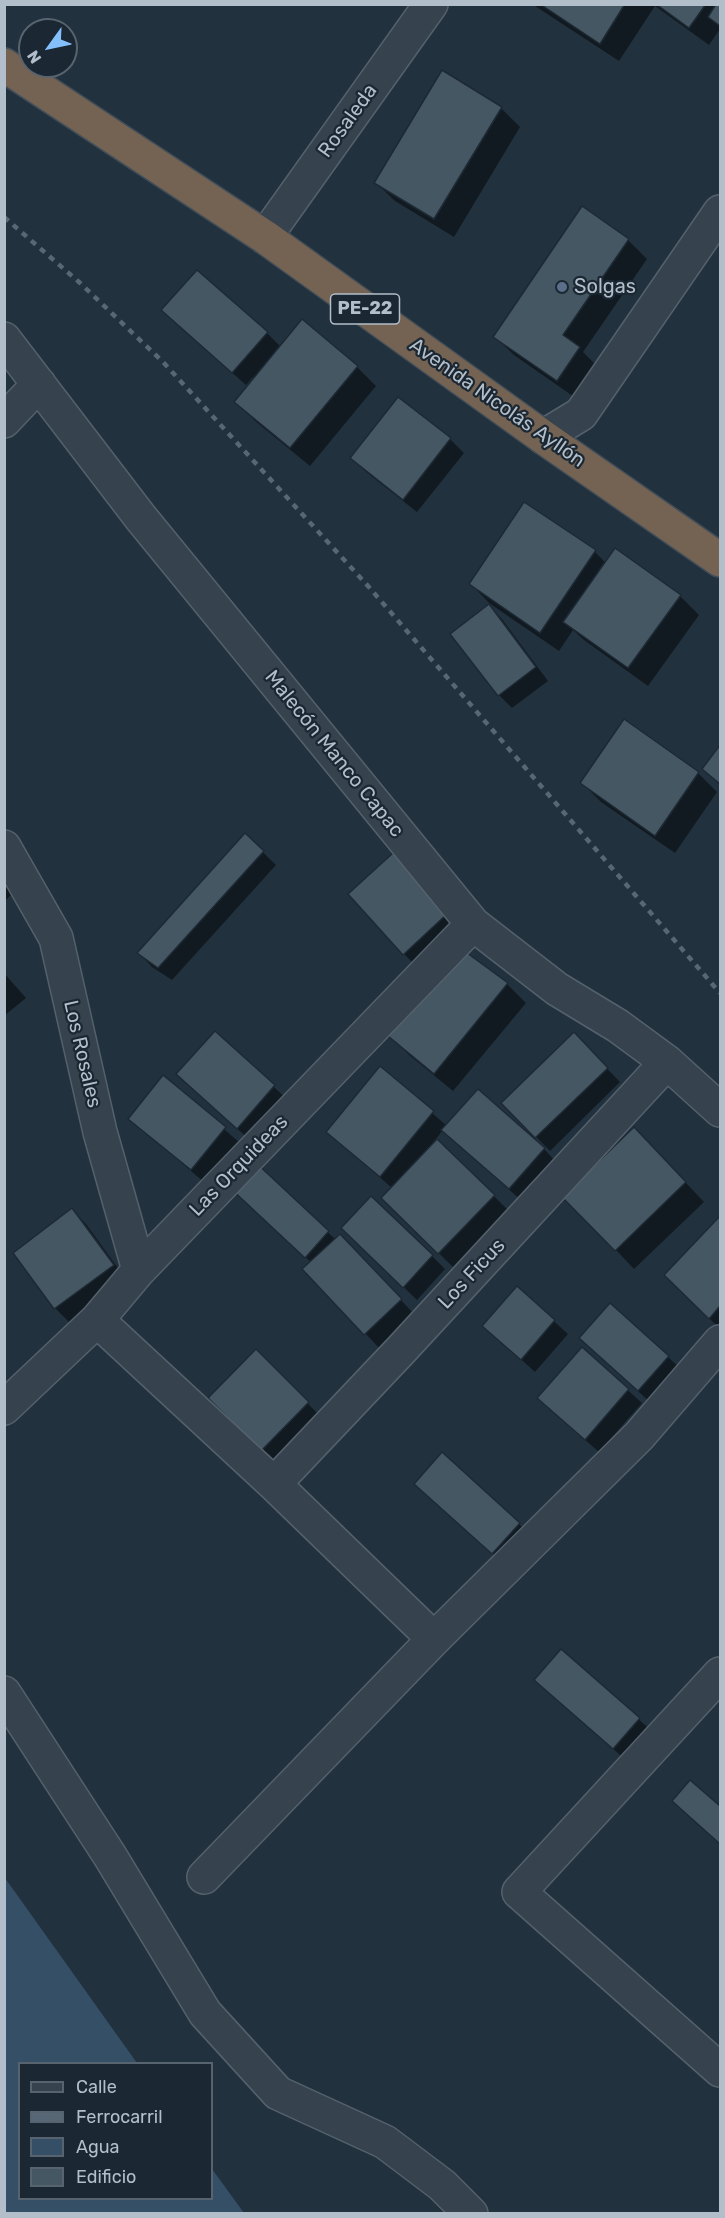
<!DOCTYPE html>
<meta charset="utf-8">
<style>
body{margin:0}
#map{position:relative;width:725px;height:2218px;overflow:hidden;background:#22313e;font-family:Rubik,sans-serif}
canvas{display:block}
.frame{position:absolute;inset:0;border:6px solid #b2bec9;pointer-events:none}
.legend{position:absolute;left:18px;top:2062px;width:195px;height:138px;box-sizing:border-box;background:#1b2833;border:2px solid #57646f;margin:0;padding:8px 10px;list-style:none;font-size:18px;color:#b2bec9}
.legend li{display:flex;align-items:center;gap:12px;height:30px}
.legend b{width:30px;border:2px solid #57646f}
.north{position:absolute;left:18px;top:18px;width:60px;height:60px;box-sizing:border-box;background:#1b2833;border:2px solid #57646f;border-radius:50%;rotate:237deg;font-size:16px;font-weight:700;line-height:24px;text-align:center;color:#b2bec9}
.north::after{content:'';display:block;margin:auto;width:21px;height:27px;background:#83c0fd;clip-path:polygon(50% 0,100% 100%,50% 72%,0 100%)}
</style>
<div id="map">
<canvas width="725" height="2218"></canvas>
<div class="frame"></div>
<ul class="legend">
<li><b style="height:8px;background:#36434e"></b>Calle</li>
<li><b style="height:8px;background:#586775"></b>Ferrocarril</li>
<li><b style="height:16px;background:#354f66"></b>Agua</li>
<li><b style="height:16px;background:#465764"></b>Edificio</li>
</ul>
<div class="north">N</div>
</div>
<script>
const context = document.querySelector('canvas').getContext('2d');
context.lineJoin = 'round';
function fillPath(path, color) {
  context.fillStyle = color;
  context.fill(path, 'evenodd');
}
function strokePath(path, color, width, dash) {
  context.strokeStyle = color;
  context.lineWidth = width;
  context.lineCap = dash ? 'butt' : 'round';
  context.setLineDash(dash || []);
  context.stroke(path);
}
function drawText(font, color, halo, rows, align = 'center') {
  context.font = font + ' Rubik,sans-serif';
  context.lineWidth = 4.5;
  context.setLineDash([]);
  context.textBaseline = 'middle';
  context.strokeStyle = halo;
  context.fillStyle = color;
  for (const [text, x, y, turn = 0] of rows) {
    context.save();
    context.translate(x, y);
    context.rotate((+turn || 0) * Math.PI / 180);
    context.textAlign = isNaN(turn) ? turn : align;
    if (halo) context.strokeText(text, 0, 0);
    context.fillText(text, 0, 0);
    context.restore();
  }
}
fillPath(new Path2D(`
 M5,1878L137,2063L20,2064V2198H212V2169L244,2213H5Z`), '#354f66');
fillPath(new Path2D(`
 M532,4H720V29L709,45L655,6L619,61Z
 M501,108L520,127L454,237L395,201L376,183Z
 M628,240L647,259L583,352L598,367L577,399L514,355L495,337Z
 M177,324L267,333L281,347L357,367L376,386L310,466L255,421L237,402L255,379L253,377L246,385Z
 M398,399L450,439L464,453L417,512L366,472L352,458Z
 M595,552L606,563L680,596L699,615L648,686L584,640L573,630L559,651L489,603L471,584Z
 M489,606L502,619L548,681L512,708L499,695Z
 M720,748V785L704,769Z
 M698,773L717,792L675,853L601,802L582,783Z
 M245,835L276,865L172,980L152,967L139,953Z
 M393,855L461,928L417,967L404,954Z
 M4,871L20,886L4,902Z
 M464,952L507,984L526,1003L453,1091L409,1055L390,1036Z
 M4,973L26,998L4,1016Z
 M215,1033L288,1100L251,1141L191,1088Z
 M587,1048L620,1082L550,1151L503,1103Z
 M380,1068L447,1126L544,1149L557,1163L523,1202L443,1130L431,1145L433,1146L438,1141L513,1215L458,1272L383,1198L392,1188L328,1132Z
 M163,1077L239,1142L205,1183L130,1119Z
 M653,1148L704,1202L634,1269L616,1250Z
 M253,1162L336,1240L353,1249L414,1314L379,1348L305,1269L312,1263L243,1200Z
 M72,1210L86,1224L126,1279L69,1322L55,1308L15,1253Z
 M720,1218V1329L666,1275Z
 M356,1241L432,1256L445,1269L417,1300Z
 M517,1288L568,1334L535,1372L484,1326Z
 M582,1349L642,1403L599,1452L552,1411Z
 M256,1351L321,1417L275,1464L210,1398Z
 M594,1351L668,1357L682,1370L652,1404Z
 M429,1497L519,1524L532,1538L507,1566Z
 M561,1651L653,1732L627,1761L550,1694Z`), '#0007');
const building = new Path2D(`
 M540,4H625L600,44Z
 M656,4H706L689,28Z
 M716,4H720V26L708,17Z
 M442,70L502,107L434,219L374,183Z
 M582,206L629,239L563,335L580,347L557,381L493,337Z
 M197,270L268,332L232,373L161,310Z
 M302,319L358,366L290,448L234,402Z
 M398,397L451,438L403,500L350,458Z
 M524,502L596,550L540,633L469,584Z
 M615,548L681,595L628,668L563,622Z
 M489,604L536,667L498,696L450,634Z
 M624,719L699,772L655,836L580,783Z
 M720,745V784L702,769Z
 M245,833L264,851L158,968L137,953Z
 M393,853L448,913L403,955L348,894Z
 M463,950L508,983L434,1074L388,1036Z
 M215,1031L275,1085L237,1129L176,1074Z
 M574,1032L608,1068L535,1138L501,1103Z
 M380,1066L434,1111L380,1177L326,1132Z
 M163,1075L226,1127L191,1170L128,1119Z
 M478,1089L545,1148L509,1189L441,1130Z
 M634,1127L686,1182L615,1251L562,1197Z
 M437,1139L495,1195L438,1254L381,1198Z
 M253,1160L329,1231L305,1258L228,1186Z
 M371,1196L433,1255L403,1288L341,1228Z
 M72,1208L114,1265L54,1309L13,1253Z
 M720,1216V1306L709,1319L664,1275Z
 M340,1234L402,1299L364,1335L302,1269Z
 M517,1286L555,1320L521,1360L482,1326Z
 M610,1303L669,1356L638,1391L579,1338Z
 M582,1347L629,1389L585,1440L537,1398Z
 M256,1349L309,1402L261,1451L208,1398Z
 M442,1452L520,1523L492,1554L414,1484Z
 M561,1649L640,1718L613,1749L534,1680Z
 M690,1780L720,1806V1844L672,1801Z`);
fillPath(building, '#465764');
strokePath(building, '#1d2a35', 1.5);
const minor = new Path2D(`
 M265,237L431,4
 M4,339L141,518L473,924L557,989L618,1026L667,1062L720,1110
 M4,421L39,384
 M543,437L581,414L720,212
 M4,847L56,938L100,1132L139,1270
 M97,1320L274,1484L434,1639
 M4,1408L97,1320L139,1270L473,924
 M274,1484L401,1350L667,1062
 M720,1674L519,1892L720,2070
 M4,1693L110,1856L205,2013L278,2093L385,2142L442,2185L471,2214
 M204,1877L434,1639L639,1436L720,1342`);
const highway = new Path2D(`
 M4,65L265,237L543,437L720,560`);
strokePath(minor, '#54616c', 36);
strokePath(highway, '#414e59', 36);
strokePath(minor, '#36434e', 33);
strokePath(highway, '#746353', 33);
strokePath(new Path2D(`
 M4,217L79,282L163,362L368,586L720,993`), '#586775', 4.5, [6, 6]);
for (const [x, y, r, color] of [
 [562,287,6,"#5c6f8a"]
]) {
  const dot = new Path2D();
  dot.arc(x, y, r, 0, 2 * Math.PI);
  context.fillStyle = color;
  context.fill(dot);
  strokePath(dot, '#1b2833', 2);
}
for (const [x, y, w] of [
 [365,309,69]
]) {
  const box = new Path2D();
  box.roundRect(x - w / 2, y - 15, w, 30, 4.5);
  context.fillStyle = '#1b2833';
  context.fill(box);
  strokePath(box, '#b2bec9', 1.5);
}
drawText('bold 18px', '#b2bec9', null, [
 ["PE-22",365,309]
]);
drawText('20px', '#b2bec9', '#1b2833', [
 ["Rosaleda",348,121,-54],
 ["Avenida Nicolás Ayllón",497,403,35],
 ["Malecón Manco Capac",334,754,51],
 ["Los Rosales",82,1054,77],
 ["Las Orquideas",239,1166,-46],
 ["Los Ficus",472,1274,-47]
]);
drawText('20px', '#b2bec9', '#1b2833', [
 ["Solgas",574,287]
], 'left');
</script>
